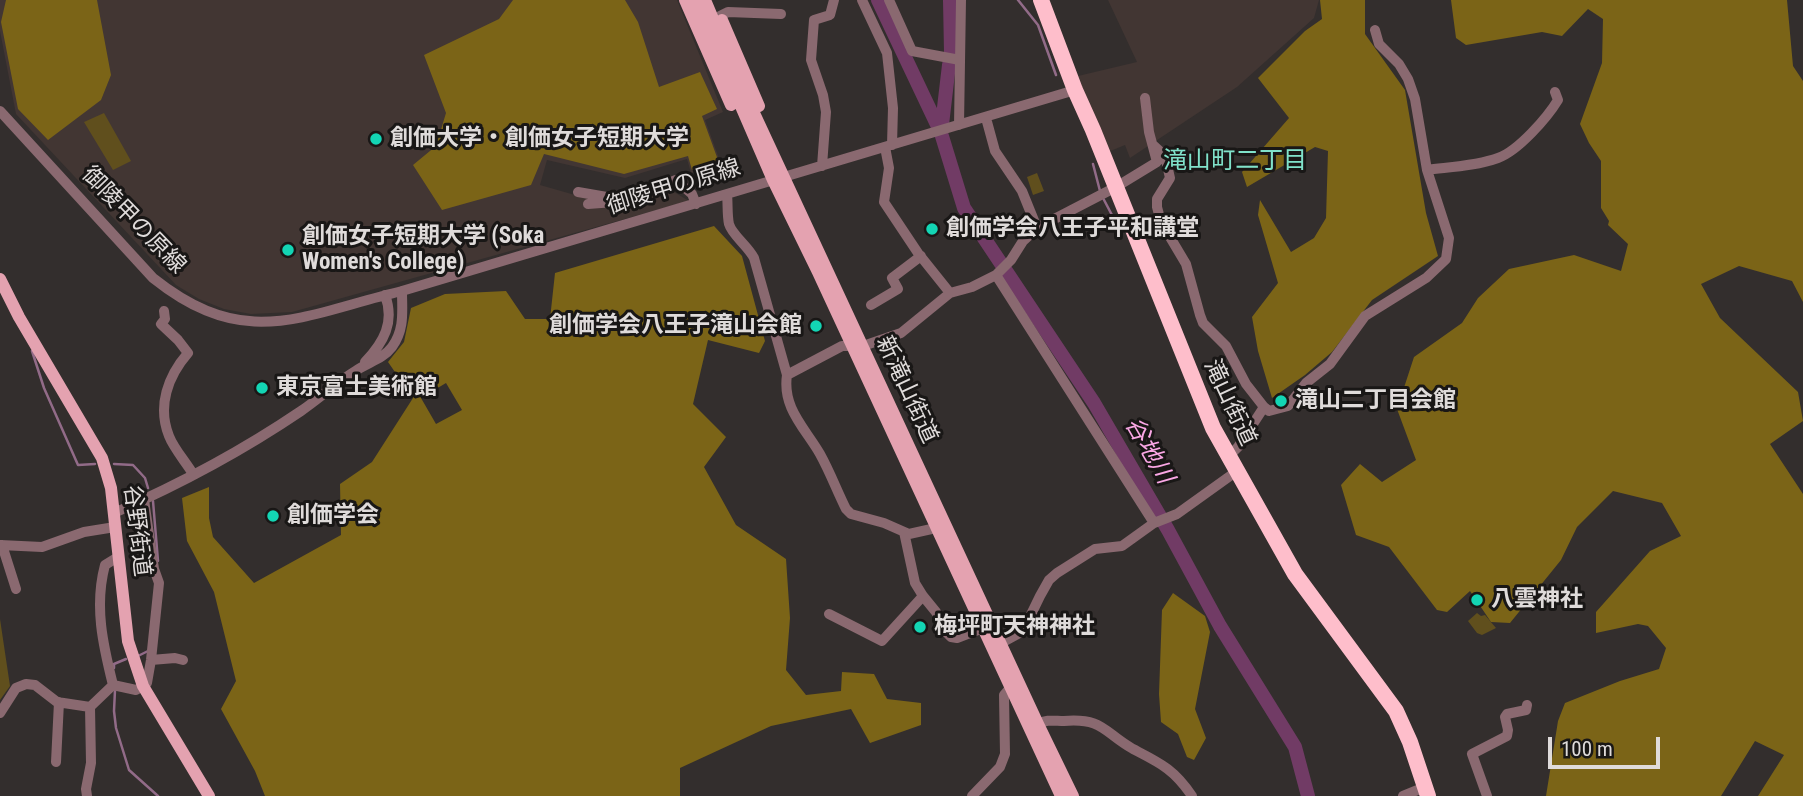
<!DOCTYPE html>
<meta charset="utf-8">
<style>
body{margin:0}
#map{position:relative;width:1803px;height:796px;overflow:hidden;background:#332e2d;font-family:"Roboto Condensed",sans-serif}
canvas{display:block}
.scale{position:absolute;left:1548px;top:737px;width:112px;height:32px;box-sizing:border-box;border:4px solid #dfdbda;border-top:0;padding-left:9px;font-size:21px;line-height:24px;white-space:nowrap;color:#dfdbda;-webkit-text-stroke:5px #191716;paint-order:stroke}
</style>
<div id="map">
<canvas width="1803" height="796"></canvas>
<div class="scale">100 m</div>
</div>
<script>
const context = document.querySelector('canvas').getContext('2d');
context.lineJoin = 'round';
function fillPath(path, color) {
  context.fillStyle = color;
  context.fill(path, 'evenodd');
}
function strokePath(path, color, width, dash) {
  context.strokeStyle = color;
  context.lineWidth = width;
  context.lineCap = dash ? 'butt' : 'round';
  context.setLineDash(dash || []);
  context.stroke(path);
}
function drawText(font, color, halo, rows, align = 'center') {
  context.font = font + ' "Roboto Condensed","Noto Sans JP",sans-serif';
  context.lineWidth = 6;
  context.setLineDash([]);
  context.textBaseline = 'middle';
  context.strokeStyle = halo;
  context.fillStyle = color;
  for (const [text, x, y, turn = 0] of rows) {
    context.save();
    context.translate(x, y);
    context.rotate((+turn || 0) * Math.PI / 180);
    context.textAlign = isNaN(turn) ? turn : align;
    if (halo) context.strokeText(text, 0, 0);
    context.fillText(text, 0, 0);
    context.restore();
  }
}
fillPath(new Path2D(`
 M0,0H677L723,112L705,120L721,164L691,173L687,159L625,178L547,160L540,185L582,197L674,192L689,201L292,312L251,314L224,309L199,299L176,285L16,114L0,31Z
 M1108,0H1319L1314,18L1237,87L1130,158L1125,145L1108,152L1078,76L1137,62Z`), '#423633');
fillPath(new Path2D(`
 M104,113L131,161L113,170L84,122Z
 M1037,173L1044,191L1033,195L1027,177Z
 M1477,613L1481,616L1485,615L1496,628L1482,635L1477,633L1468,621Z
 M0,619L10,686L0,700Z`), '#604f1d');
fillPath(new Path2D(`
 M6,0H97L111,75L101,100L48,140L18,109L1,22Z
 M513,0H625L638,22L659,87L700,72L717,109L702,116L718,160L692,170L688,156L624,174L544,154L531,185L442,210L413,165L436,146L446,113L424,55L499,19Z
 M1320,0H1365V34L1405,90L1426,213L1438,256L1372,300L1332,352L1305,375L1272,398L1258,351L1252,317L1278,283L1258,215L1260,200L1291,252L1314,238L1326,218L1328,151L1315,147L1247,187L1242,172L1289,118L1258,78L1305,31L1322,19Z
 M1451,0H1787L1793,66L1803,81V302L1792,281L1739,266L1701,284L1720,318L1798,392L1803,421L1770,444L1803,494V796H1758L1784,755L1755,741L1721,796H1546L1558,721L1565,703L1620,681L1659,669L1666,648L1648,626L1638,624L1596,633V612L1650,551L1681,536L1662,503L1613,491L1577,527L1561,560L1510,623L1491,622L1470,591L1447,612L1437,610L1389,547L1356,535L1341,485L1360,464L1382,482L1416,460L1397,409L1414,357L1462,323L1478,298L1509,269L1574,255L1621,271L1628,244L1608,225L1609,221L1601,208V161L1589,143L1580,124L1602,63L1603,19L1588,9L1562,36L1542,32L1466,45L1456,38Z
 M714,226L742,256L765,341L759,353L708,340L693,404L726,437L704,467L736,525L786,559L790,618L786,670L806,695L841,691L842,672L874,674L887,699L921,703V725L870,743L851,709L771,726L680,768V796H265L255,771L221,709L236,681L214,592L187,541L182,498L209,487V518L213,537L254,583L341,535L340,484L372,462L413,398L388,362L404,342L411,308L445,294L506,291L525,319H550L555,273ZM446,383L462,410L436,424L421,398Z
 M1173,593L1205,616L1210,632L1195,709L1206,738L1194,760L1187,757L1178,734L1161,722L1159,694L1162,610Z`), '#7b6417');
strokePath(new Path2D(`
 M1018,0L1038,25L1056,75
 M1093,164L1100,191
 M1103,198L1113,217L1124,231
 M32,351L44,388L78,465L95,464
 M114,464L133,465L145,478L148,488
 M153,501L158,561
 M138,656L148,651
 M114,668V664L126,659
 M115,690L114,711L116,728L129,770L158,796`), '#926b88', 2.5);
strokePath(new Path2D(`
 M878,0L941,133L964,208L1094,403L1168,530L1220,626L1295,747L1308,796
 M950,0L951,52
 M941,133L949,65`), '#713b65', 14);
strokePath(new Path2D(`
 M862,0L887,53L893,108L892,145
 M889,0L912,51L960,60
 M720,16L728,12L781,14
 M0,111L153,278C246,352 301,315 402,291L1075,90
 M986,118L995,151L1022,191L1037,228
 M959,125L961,0
 M1153,145L1165,156L1170,178L1157,199V207L1161,222L1186,264L1200,315L1203,323L1226,346L1246,384L1264,407
 M885,147L889,168L884,202L918,253L950,293
 M822,166L826,112L823,95L811,60L814,20L830,15L834,0
 M1427,170C1450,167 1476,166 1498,158C1518,151 1547,118 1558,100L1555,92
 M578,192L624,200L676,180L692,194L696,204
 M727,194C728,204 727,215 729,224C732,235 748,246 754,258L787,375C782,408 805,428 820,454C830,472 837,491 846,509L851,514L884,523L909,534L936,528
 M588,204L614,202
 M996,275L1154,523
 M871,305L898,289L892,278L921,256
 M164,311L165,319L161,324L178,340L188,353C168,376 157,406 169,436C174,449 186,462 193,474
 M365,362C384,342 395,322 385,295
 M787,375L842,346H863L901,333L950,293L972,287L996,275L1011,260L1023,241L1037,228L1116,187L1157,162L1149,132L1145,98
 M1228,457L1238,447L1264,407L1269,411L1288,406L1306,383L1330,364L1365,316L1426,278L1446,259L1449,238L1427,170L1415,99L1408,79L1399,64L1379,44L1375,30
 M114,513C178,485 242,451 301,411C320,398 337,382 357,370C369,362 383,359 392,347C405,329 402,311 402,291
 M904,532L915,583L923,596L936,612L946,632L951,637L957,638L983,628
 M0,545L42,547L84,532L115,527
 M2,545L16,589
 M829,614L882,641L923,596
 M1001,643L1023,631L1040,596L1049,580L1057,573L1095,549L1122,546L1154,523L1177,514L1237,471
 M151,660L175,658L183,660
 M113,685L136,690L143,686L147,683L151,660L159,583L154,569L144,500
 M0,713L16,688L26,684L35,685L57,702L90,707
 M1038,724C1047,719 1054,721 1064,721C1104,718 1103,732 1133,749C1160,763 1174,769 1192,796
 M56,762L59,702
 M87,796L86,789L91,763L90,707L113,685C103,645 94,606 105,565L118,557
 M972,796L1000,767L1005,754L1004,695L1010,688
 M1403,796L1425,787
 M1487,796L1472,754L1507,736L1508,730L1505,717L1507,714L1526,710L1527,705`), '#8a6970', 10);
strokePath(new Path2D(`
 M685,0L731,105
 M695,0L773,180L818,272L1061,796
 M705,0L741,85L1038,724L1073,796
 M722,20L759,106
 M0,279L19,317L102,458L111,488L128,641L143,686L209,796`), '#e4a2b0', 12);
strokePath(new Path2D(`
 M1041,0L1075,90L1093,130L1213,428L1295,574L1396,711L1410,742L1428,796`), '#febecb', 16);
for (const [x, y, r, color] of [
 [376,139,7,"#13d5b4"],
 [932,229,7,"#13d5b4"],
 [288,250,7,"#13d5b4"],
 [816,326,7,"#13d5b4"],
 [262,388,7,"#13d5b4"],
 [1281,401,7,"#13d5b4"],
 [273,516,7,"#13d5b4"],
 [1477,600,7,"#13d5b4"],
 [920,627,7,"#13d5b4"]
]) {
  const dot = new Path2D();
  dot.arc(x, y, r, 0, 2 * Math.PI);
  context.fillStyle = color;
  context.fill(dot);
  strokePath(dot, '#191716', 2.5);
}
drawText('bold 23px', '#dfdbda', '#191716', [
 ["創価大学・創価女子短期大学",390,139],
 ["創価学会八王子平和講堂",946,229],
 ["創価女子短期大学 (Soka",302,237],
 ["Women's College)",302,263],
 ["創価学会八王子滝山会館",802,326,"right"],
 ["東京富士美術館",276,388],
 ["滝山二丁目会館",1295,401],
 ["創価学会",287,516],
 ["八雲神社",1491,600],
 ["梅坪町天神神社",934,627]
], 'left');
drawText('23px', '#dfdbda', '#191716', [
 ["御陵甲の原線",674,188,-17],
 ["御陵甲の原線",133,221,46],
 ["新滝山街道",906,390,65],
 ["滝山街道",1229,403,65],
 ["谷野街道",136,531,83]
]);
drawText('24px', '#80e2ca', '#191716', [
 ["滝山町二丁目",1235,162]
]);
drawText('italic 24px', '#faa7e5', '#191716', [
 ["谷地川",1148,451,60]
]);
</script>
